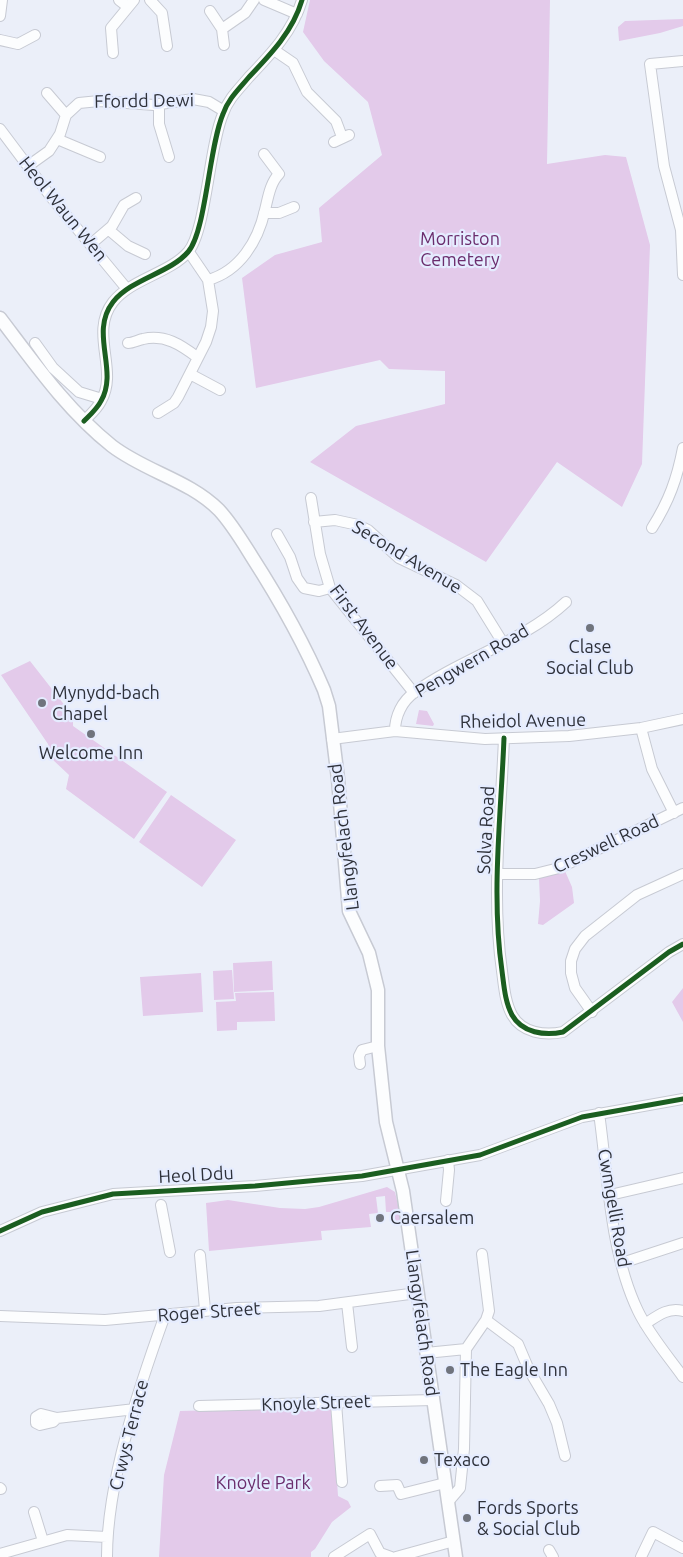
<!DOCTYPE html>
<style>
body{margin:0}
canvas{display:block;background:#ebeff9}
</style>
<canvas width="683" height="1557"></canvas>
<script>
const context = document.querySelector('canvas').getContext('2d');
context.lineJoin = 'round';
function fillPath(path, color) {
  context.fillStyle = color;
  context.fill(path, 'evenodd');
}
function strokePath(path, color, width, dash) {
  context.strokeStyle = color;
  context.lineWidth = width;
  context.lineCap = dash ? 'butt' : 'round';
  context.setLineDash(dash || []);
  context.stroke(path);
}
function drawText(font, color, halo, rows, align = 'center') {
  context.font = font + ' Ubuntu,sans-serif';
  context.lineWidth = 4.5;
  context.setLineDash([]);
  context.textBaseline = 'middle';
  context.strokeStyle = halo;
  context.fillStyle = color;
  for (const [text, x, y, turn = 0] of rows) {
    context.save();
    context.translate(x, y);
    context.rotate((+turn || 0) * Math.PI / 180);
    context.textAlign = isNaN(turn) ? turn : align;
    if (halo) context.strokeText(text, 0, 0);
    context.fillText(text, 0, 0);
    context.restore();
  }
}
fillPath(new Path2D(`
 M310,0H550L547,164L605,155L626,157L650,245L642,464L622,507L557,462L486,562L310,462L356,426L445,404V371L389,369L380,360L256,388L242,278L275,255L322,242L319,208L382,155L368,102L324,61L303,32Z
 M683,19V26L660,33L619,41L618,27L625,21Z
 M30,661L73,716V726L167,792L134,839L66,789L69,775L52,759L48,744L1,675Z
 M419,710L427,711L434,724L433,726L416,724Z
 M171,795L236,840L202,887L139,842Z
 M565,871L572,887L574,903L543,925L538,924L540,901L539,878Z
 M272,961L273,990L234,992L233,963Z
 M232,970L234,999L214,1000L213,971Z
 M201,973L203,1012L143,1016L140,977Z
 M683,988V1022L672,1002Z
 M274,992L275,1021L237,1022V1030L217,1031L216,1002L236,1001L235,993Z
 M387,1187L395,1192L402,1223L396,1225L394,1212H386L385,1196L376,1197L378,1213L369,1214L371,1227L321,1231L322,1240L209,1251L206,1203L228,1200L280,1208L305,1209L319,1207Z
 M332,1407L338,1496L348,1501L351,1507L332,1522L315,1549L311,1552V1557H159L164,1475L180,1411Z`), '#e3caea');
const minor = new Path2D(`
 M119,0L128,7
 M150,0L162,13L167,46
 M264,0L297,14
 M210,11L222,29L224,45
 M0,16L2,0
 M222,29L245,13L254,0
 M0,40L18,44L35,35
 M274,50L293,63L307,92L336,121L342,137
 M113,53L111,28L134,0
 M683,61L650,64L664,166L681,230L683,275
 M47,93L66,115
 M159,104V124L169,157
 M0,129L51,197L127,289
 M57,139L100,157
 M334,142L349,135
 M28,166L49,151L60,134L66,115L79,103L99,101L154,105L193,99L209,102L224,111
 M264,213H279L294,207
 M109,230L128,246L145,254
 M91,244L112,226L124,205L136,198
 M208,280C240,271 258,241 265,210C268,198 270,183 279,174L264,154
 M35,343L53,368L79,392L102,399
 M128,343C133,343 138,340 143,339C165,334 181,345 197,357
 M190,374L220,390
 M158,413L174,403L178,397L206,342L211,327L213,311L208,280L189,252
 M84,421C90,415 97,409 101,401C119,370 89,333 113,302C131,279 170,273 188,252C206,232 209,146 223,114C228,99 239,89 249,77C271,54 293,31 302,0
 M311,498L320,554L330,588L414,693
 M314,522L335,520L358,525L368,530L399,558L456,585L477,601L503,643
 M652,528C669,501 677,479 683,448
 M277,534L290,557L297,578L304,588L319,591L330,588
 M641,728L652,769L674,813
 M395,731C395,716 402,701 415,692C462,658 523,642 566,602
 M504,738C501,816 491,894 502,971C504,986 505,1002 512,1015C522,1033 545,1036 563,1032L669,952L683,944
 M332,739L395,731L485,739L569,736L641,728L683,719
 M498,874H535L559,868L683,808
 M592,1012L575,988L571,973V961L575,949L585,936L637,895L683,874
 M360,1064L359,1056L362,1050L378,1046
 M599,1113C608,1177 610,1253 638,1311C649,1334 668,1356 683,1377
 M610,1195L683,1178
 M446,1201L449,1170L448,1160
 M161,1205L170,1252
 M0,1231L42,1212L113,1194L255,1186L362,1176L480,1155L582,1117L683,1099
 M200,1255L205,1310
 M622,1263L683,1243
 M347,1303L352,1347
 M0,1316L105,1320L237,1308L319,1306L417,1293
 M486,1320L518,1344L529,1370L549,1404L557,1423L565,1456
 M645,1324C657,1316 668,1307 683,1311
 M426,1353L466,1349L486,1320L489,1311L482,1254
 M336,1403L342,1482
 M199,1406L433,1400
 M41,1414L57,1418L53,1422L40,1425L36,1423V1417Z
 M57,1418L135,1409
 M380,1486L397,1485L401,1494L445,1483
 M0,1488L1,1489
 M448,1502L460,1488L464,1449L466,1349
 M34,1512L43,1541
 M549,1550L553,1557
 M0,1554L67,1535L107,1537
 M107,1557C107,1481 139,1387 165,1315
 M334,1557L370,1534L380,1553L391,1557
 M396,1557L454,1541
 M641,1557L653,1532L683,1548`);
const major = new Path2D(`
 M0,318C35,364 67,410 112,446C146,472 189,480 219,510C232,524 242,541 252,557C279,599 304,643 324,690L329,706L338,779L349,911L369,953L378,990V1046L386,1122L403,1191L456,1557`);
strokePath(minor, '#c7cad3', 12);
strokePath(major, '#c7cad3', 15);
strokePath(minor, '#fcfdfe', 10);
strokePath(major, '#fcfdfe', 12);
strokePath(new Path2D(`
 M84,421C90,415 97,409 101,401C119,370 89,333 113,302C131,279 170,273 188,252C206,232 209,146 223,114C228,99 239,89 249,77C271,54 293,31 302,0
 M504,738C501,816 491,894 502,971C504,986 505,1002 512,1015C522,1033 545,1036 563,1032L669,952L683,944
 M0,1231L42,1212L113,1194L255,1186L362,1176L480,1155L582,1117L683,1099`), '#1b5e20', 5);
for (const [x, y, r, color] of [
 [590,628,5,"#70747d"],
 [42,703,5,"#70747d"],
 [91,734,5,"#70747d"],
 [380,1218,5,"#70747d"],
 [450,1370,5,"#70747d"],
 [424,1460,5,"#70747d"],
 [467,1518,5,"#70747d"]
]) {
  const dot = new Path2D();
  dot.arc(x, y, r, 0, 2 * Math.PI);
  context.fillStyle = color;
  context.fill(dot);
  strokePath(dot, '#e5ecff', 2);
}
drawText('18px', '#2e313a', '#e5ecff', [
 ["Ffordd Dewi",144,101,-1],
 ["Heol Waun Wen",63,209,51],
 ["Second Avenue",407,557,31],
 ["First Avenue",364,627,53],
 ["Pengwern Road",472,661,-30],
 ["Rheidol Avenue",523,721,-1],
 ["Solva Road",486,830,-87],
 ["Llangyfelach Road",344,837,-97],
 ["Creswell Road",606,844,-25],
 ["Heol Ddu",196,1175,-3],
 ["Cwmgelli Road",614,1208,80],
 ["Roger Street",209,1312,-4],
 ["Llangyfelach Road",422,1323,82],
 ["Knoyle Street",316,1403,-2],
 ["Crwys Terrace",129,1435,-76]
]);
drawText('18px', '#6b2d6d', '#e5ecff', [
 ["Morriston",460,239],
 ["Cemetery",460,260],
 ["Knoyle Park",263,1483]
]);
drawText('18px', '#2e313a', '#e5ecff', [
 ["Clase",590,647,"center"],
 ["Social Club",590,668,"center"],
 ["Mynydd-bach",52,693],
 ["Chapel",52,714],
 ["Welcome Inn",91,753,"center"],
 ["Caersalem",390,1218],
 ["The Eagle Inn",460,1370],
 ["Texaco",434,1460],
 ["Fords Sports",477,1508],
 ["& Social Club",477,1529]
], 'left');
</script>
